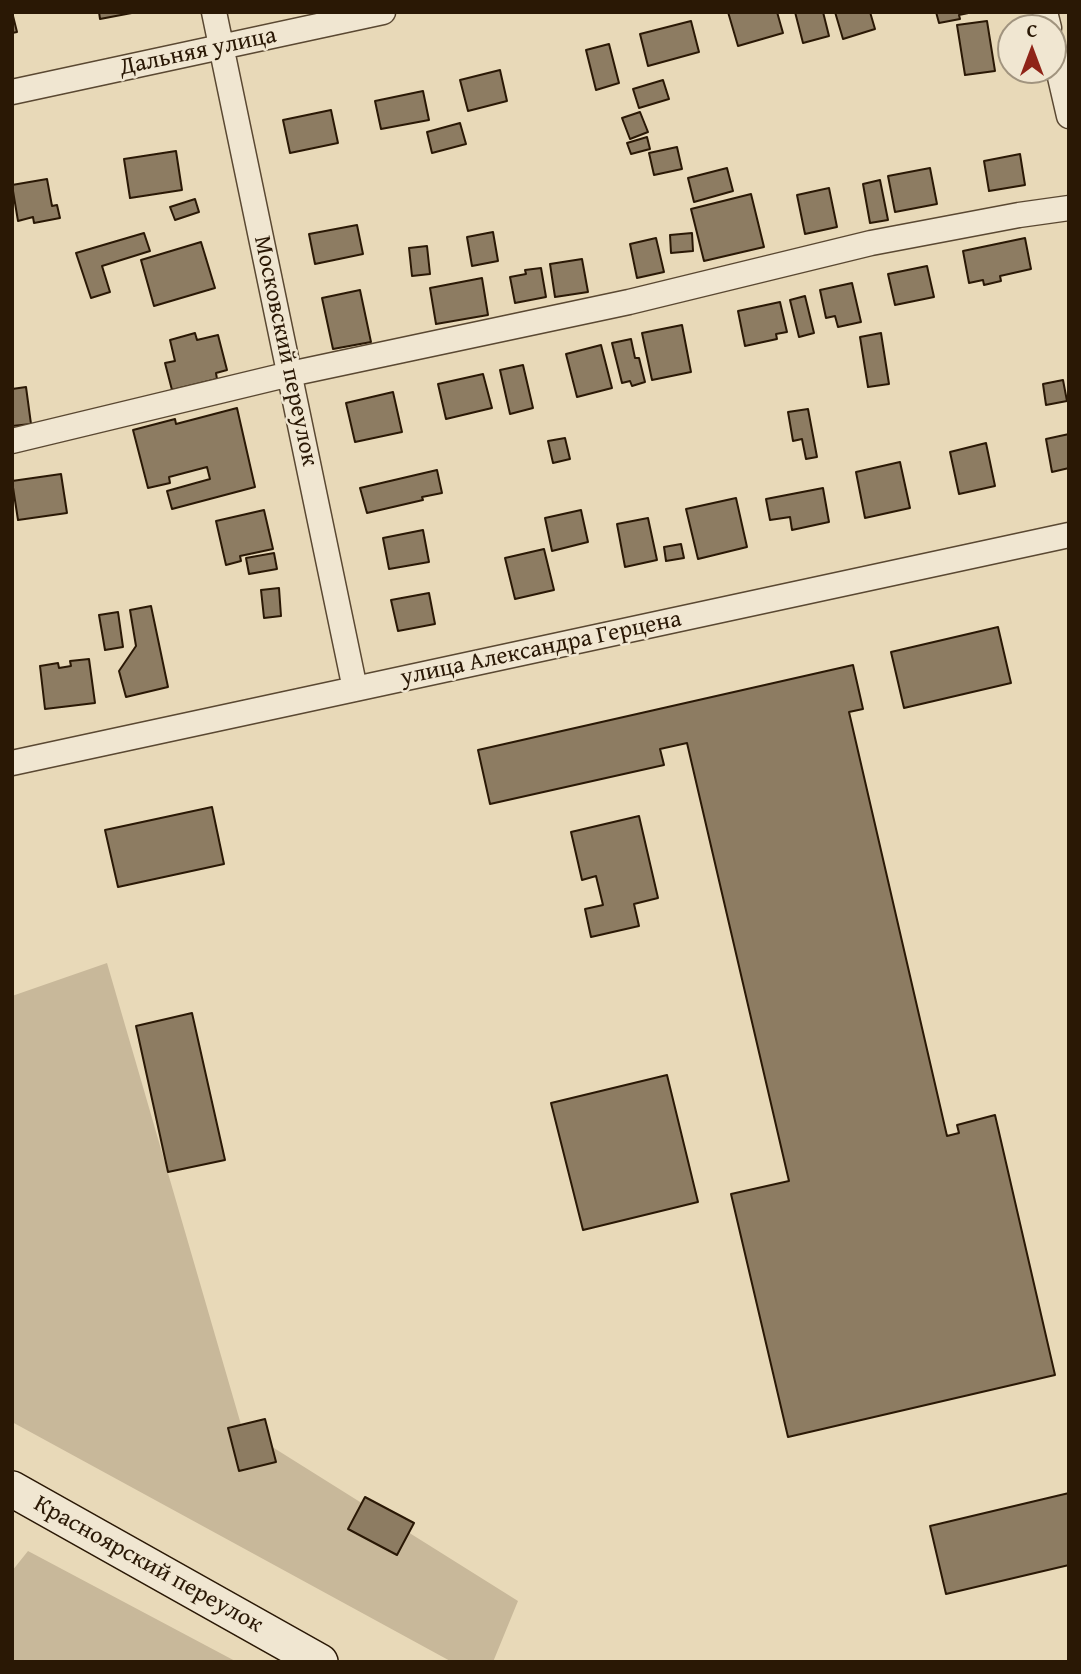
<!DOCTYPE html>
<meta charset="utf-8">
<style>
body{margin:0}
#map{position:relative;width:1081px;height:1674px;overflow:hidden;background:#e8d9b8;font-family:"Gentium Book Plus",serif}
canvas{display:block}
.frame{position:absolute;inset:0;border:14px solid #2a1805;pointer-events:none}
.north{position:absolute;left:997px;top:14px;width:70px;height:70px;box-sizing:border-box;background:#f0e6d1;border:2px solid #a1947f;border-radius:50%;rotate:0deg;font-size:19px;font-weight:700;line-height:28px;text-align:center;color:#2a1805}
.north::after{content:'';display:block;margin:auto;width:24px;height:32px;background:#8f2418;clip-path:polygon(50% 0,100% 100%,50% 72%,0 100%)}
</style>
<div id="map">
<canvas width="1081" height="1674"></canvas>
<div class="frame"></div>
<div class="north">С</div>
</div>
<script>
const context = document.querySelector('canvas').getContext('2d');
context.lineJoin = 'round';
function fillPath(path, color) {
  context.fillStyle = color;
  context.fill(path, 'evenodd');
}
function strokePath(path, color, width, dash) {
  context.strokeStyle = color;
  context.lineWidth = width;
  context.lineCap = dash ? 'butt' : 'round';
  context.setLineDash(dash || []);
  context.stroke(path);
}
function drawText(font, color, halo, rows, align = 'center') {
  context.font = font + ' "Gentium Book Plus",serif';
  context.lineWidth = 5;
  context.setLineDash([]);
  context.textBaseline = 'middle';
  context.strokeStyle = halo;
  context.fillStyle = color;
  for (const [text, x, y, turn = 0] of rows) {
    context.save();
    context.translate(x, y);
    context.rotate((+turn || 0) * Math.PI / 180);
    context.textAlign = isNaN(turn) ? turn : align;
    if (halo) context.strokeText(text, 0, 0);
    context.fillText(text, 0, 0);
    context.restore();
  }
}
fillPath(new Path2D(`
 M107,963L242,1428L518,1601L493,1662H452L12,1422V996Z
 M28,1551L237,1662H12V1571Z`), '#c8b89a');
const building = new Path2D(`
 M12,12L17,32L12,33Z
 M99,12H137L100,19Z
 M728,12H777L783,33L738,46Z
 M795,12H823L829,36L803,43Z
 M835,12H870L875,29L843,39Z
 M936,12H973L959,15L960,19L939,23Z
 M691,21L699,52L648,66L640,34Z
 M987,21L995,71L965,75L957,25Z
 M609,44L619,83L596,90L586,50Z
 M500,70L507,101L468,111L460,80Z
 M663,80L669,99L639,108L633,89Z
 M423,91L429,120L381,129L375,101Z
 M331,110L338,143L290,153L283,120Z
 M640,112L648,132L630,139L622,118Z
 M460,123L466,144L432,153L427,132Z
 M647,137L650,149L631,154L627,143Z
 M677,147L682,169L654,175L649,153Z
 M176,151L182,190L130,198L124,159Z
 M1020,154L1025,185L989,191L984,161Z
 M727,168L733,191L694,202L688,178Z
 M930,168L937,204L895,212L888,176Z
 M47,179L52,206L57,205L60,218L34,223L33,217L18,221L12,185Z
 M880,180L888,220L870,223L863,184Z
 M829,188L837,227L805,234L797,195Z
 M751,194L764,247L704,261L691,209Z
 M195,199L199,212L175,220L170,207Z
 M357,225L363,254L315,264L309,234Z
 M493,232L498,261L472,266L467,237Z
 M144,233L150,251L102,266L110,292L91,298L76,253Z
 M692,233L693,251L671,253L670,235Z
 M656,238L664,272L637,278L630,244Z
 M1025,238L1031,269L1000,276L1001,281L984,285L983,280L969,283L963,251Z
 M201,242L215,288L154,306L141,260Z
 M427,246L430,274L412,276L409,248Z
 M582,259L588,292L555,297L550,264Z
 M927,266L934,297L895,305L888,274Z
 M541,268L546,297L515,303L510,277L526,274L525,270Z
 M482,278L488,315L436,324L430,288Z
 M852,283L861,322L838,327L835,316L826,318L820,290Z
 M360,290L371,342L333,349L322,298Z
 M805,296L814,333L799,337L790,300Z
 M780,302L787,332L776,334L777,339L745,346L738,311Z
 M682,325L691,372L652,380L642,333Z
 M195,333L197,340L218,335L227,370L216,373L217,379L172,390L165,363L175,361L170,340Z
 M881,333L889,384L868,387L860,337Z
 M631,339L635,358H639L645,382L632,386L630,381L622,383L612,343Z
 M601,345L612,388L577,397L566,354Z
 M523,365L533,408L510,414L500,370Z
 M483,374L492,408L446,419L438,384Z
 M1063,380L1067,401L1046,405L1043,384Z
 M26,387L31,424L12,426V389Z
 M393,392L402,432L355,442L346,403Z
 M237,408L255,487L172,509L167,491L210,479L207,467L169,477L170,483L148,488L133,430L175,419L176,424Z
 M808,409L817,457L806,459L802,439L793,441L788,412Z
 M1069,434V468L1052,472L1046,439Z
 M565,438L570,459L553,463L548,441Z
 M986,443L995,486L959,494L950,452Z
 M900,462L910,508L865,518L856,472Z
 M437,470L442,493L422,497L423,500L367,513L360,488Z
 M61,474L67,513L18,520L12,481Z
 M823,488L829,522L792,530L790,517L770,520L766,499Z
 M736,498L747,547L698,559L686,509Z
 M264,510L273,549L240,556L241,561L226,565L216,521Z
 M581,510L588,542L552,551L545,518Z
 M648,518L657,560L625,567L617,524Z
 M423,530L429,562L389,569L383,538Z
 M681,544L684,558L666,561L664,547Z
 M544,549L554,590L515,599L505,558Z
 M274,553L277,569L249,574L246,558Z
 M279,588L281,616L264,618L261,590Z
 M429,593L435,624L398,631L391,600Z
 M151,606L168,687L126,697L119,671L136,646L130,610Z
 M118,612L123,647L105,650L99,615Z
 M998,627L1011,683L904,708L891,652Z
 M89,659L95,703L45,709L40,666L58,663L59,668L71,666L70,661Z
 M853,665L863,709L849,712L947,1136L959,1133L957,1125L995,1115L1055,1375L788,1437L731,1194L789,1181L687,743L660,749L664,765L490,804L478,750Z
 M212,807L224,864L118,887L105,830Z
 M639,816L658,898L634,904L639,926L591,937L585,909L603,905L596,876L582,880L571,832Z
 M192,1013L225,1160L168,1172L136,1026Z
 M667,1075L698,1202L583,1230L551,1103Z
 M265,1419L276,1462L239,1471L228,1428Z
 M1069,1493V1565L946,1594L930,1526Z
 M365,1497L414,1523L397,1555L348,1529Z`);
fillPath(building, '#8d7c62');
strokePath(building, '#2a1805', 2);
const minor = new Path2D(`
 M214,12L355,689
 M1045,12L1049,28
 M1053,47L1069,116
 M12,92L383,12
 M12,441L290,374L629,302L871,243L1019,215L1069,208
 M12,763L1069,535`);
const secondary = new Path2D(`
 M12,1489L320,1662`);
strokePath(minor, '#5a4832', 27);
strokePath(secondary, '#2a1805', 38);
strokePath(minor, '#f0e6d1', 24);
strokePath(secondary, '#f0e6d1', 35);
drawText('24px', '#2a1805', '#f0e6d1', [
 ["Дальняя улица",198,52,-12],
 ["Московский переулок",285,351,78],
 ["улица Александра Герцена",541,649,-12],
 ["Красноярский переулок",148,1565,29]
]);
</script>
